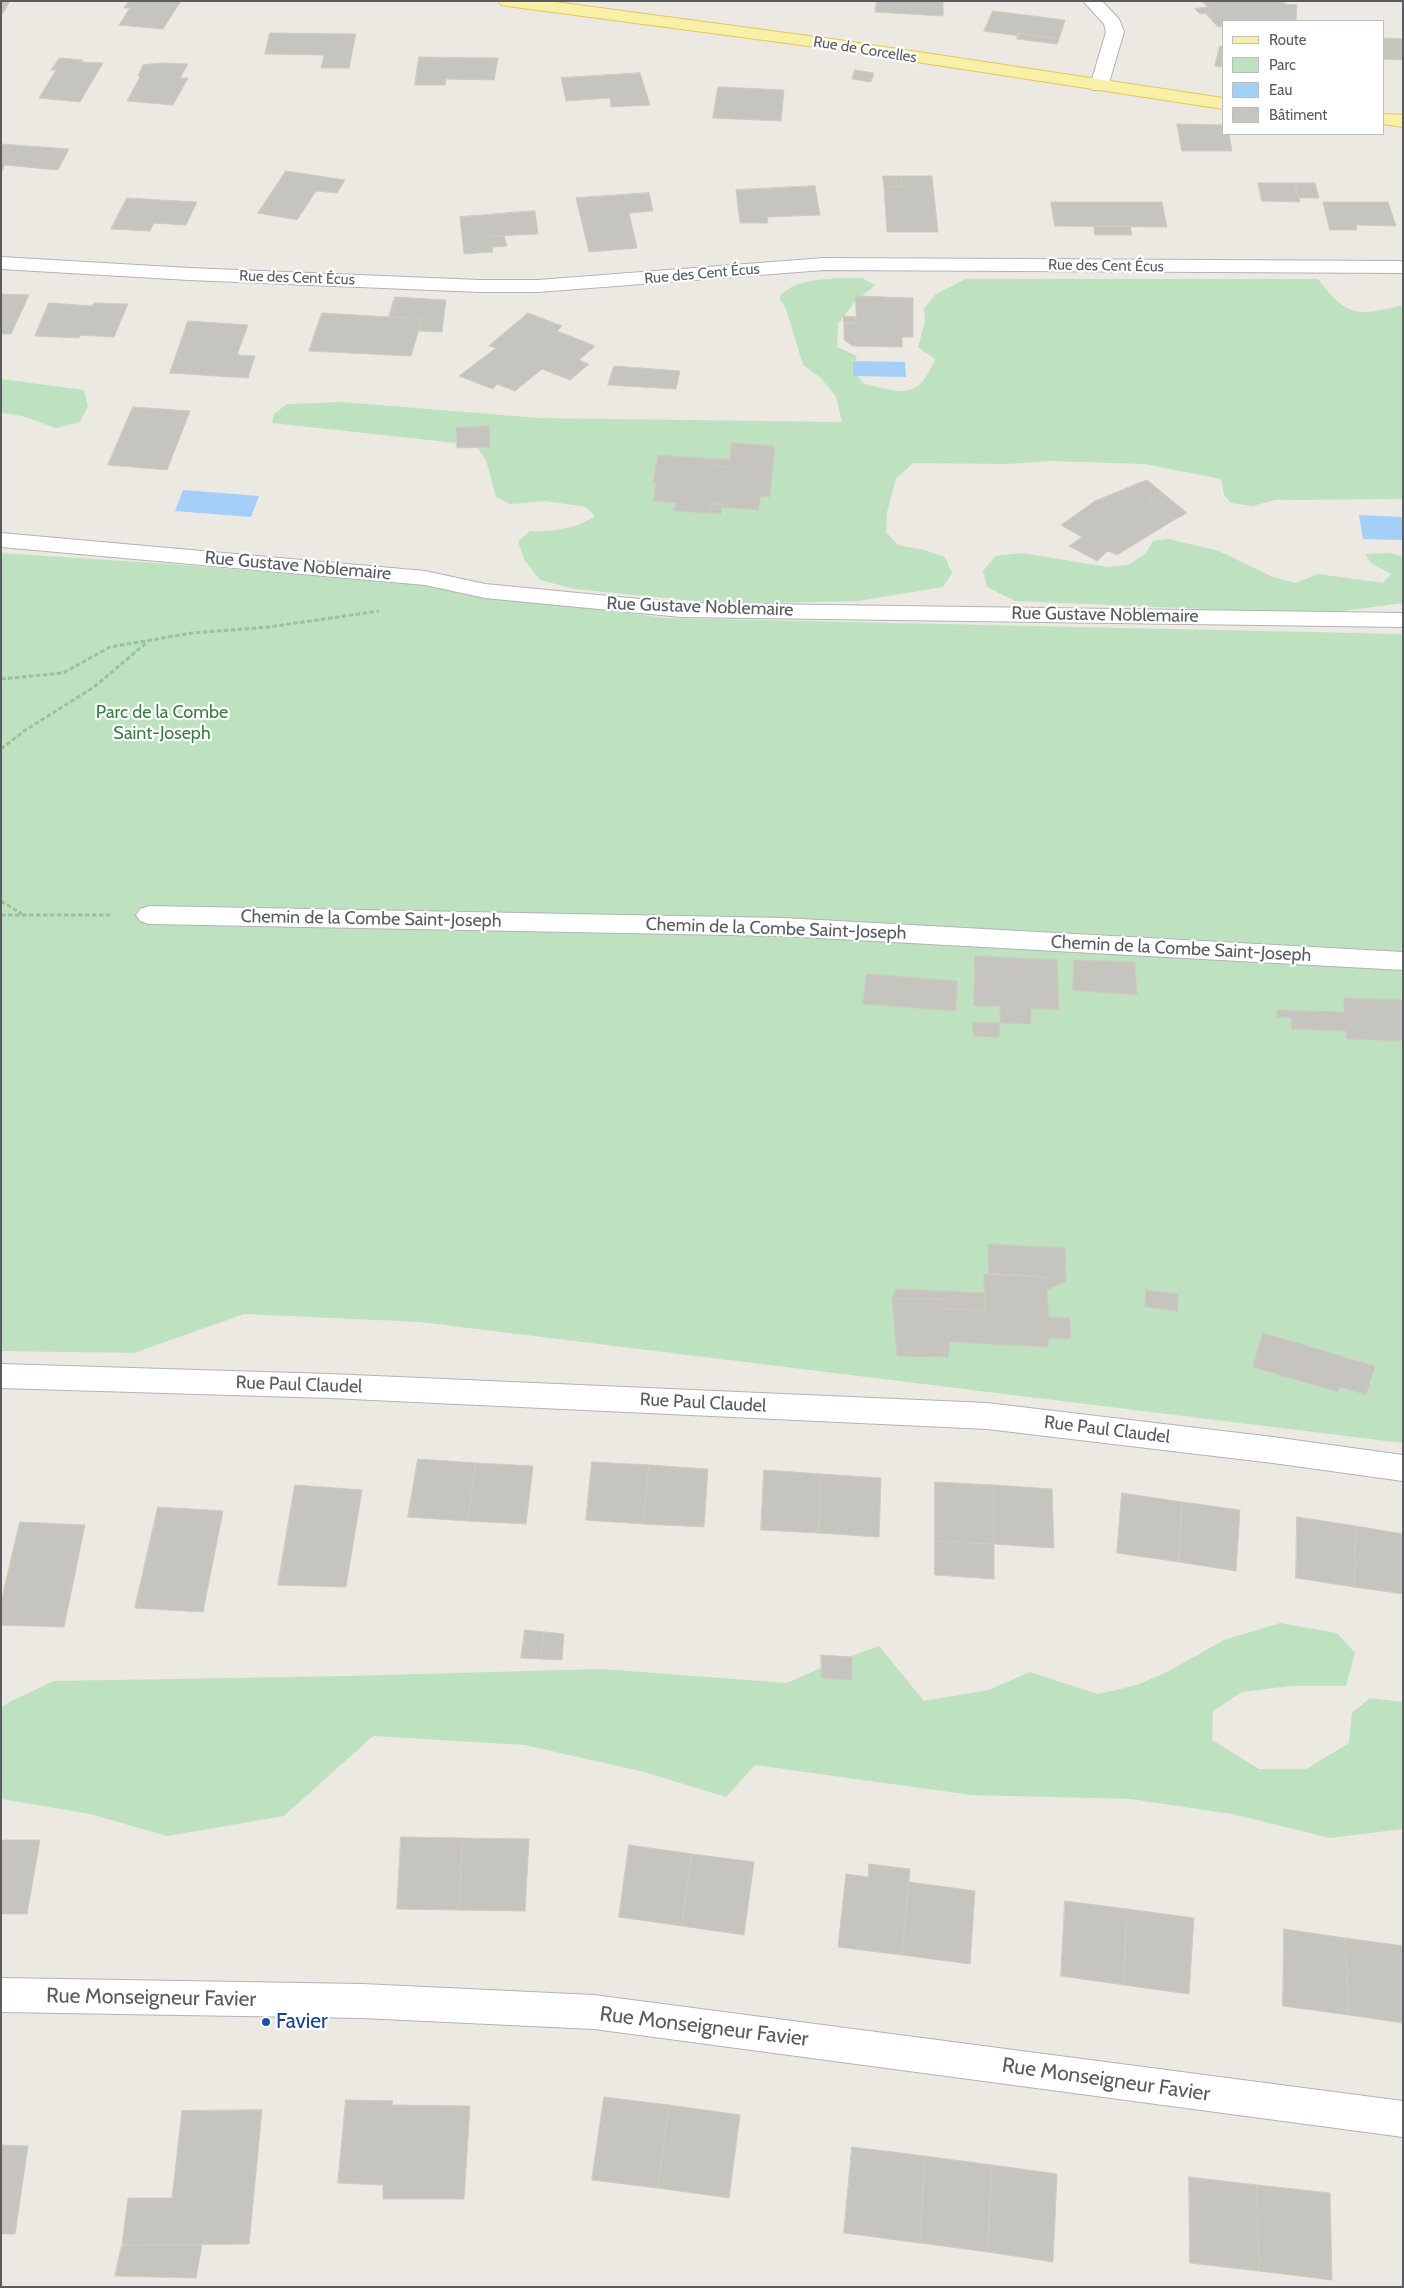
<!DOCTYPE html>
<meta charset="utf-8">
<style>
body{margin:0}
#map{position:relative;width:1404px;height:2288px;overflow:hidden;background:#ebe9e1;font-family:Cabin,sans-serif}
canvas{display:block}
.frame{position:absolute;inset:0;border:2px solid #595c61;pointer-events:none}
.legend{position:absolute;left:1222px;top:20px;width:162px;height:115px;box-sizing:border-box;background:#fff;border:1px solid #bdbec0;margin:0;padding:6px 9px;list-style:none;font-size:15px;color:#595c61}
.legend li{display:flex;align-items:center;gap:10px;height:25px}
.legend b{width:25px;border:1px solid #bdbec0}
</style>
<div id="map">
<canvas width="1404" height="2288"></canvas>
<div class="frame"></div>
<ul class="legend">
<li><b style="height:6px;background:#f9f0a8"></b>Route</li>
<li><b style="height:14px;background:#bee2c0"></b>Parc</li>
<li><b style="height:14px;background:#a3cff9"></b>Eau</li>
<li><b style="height:14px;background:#c6c4be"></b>Bâtiment</li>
</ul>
</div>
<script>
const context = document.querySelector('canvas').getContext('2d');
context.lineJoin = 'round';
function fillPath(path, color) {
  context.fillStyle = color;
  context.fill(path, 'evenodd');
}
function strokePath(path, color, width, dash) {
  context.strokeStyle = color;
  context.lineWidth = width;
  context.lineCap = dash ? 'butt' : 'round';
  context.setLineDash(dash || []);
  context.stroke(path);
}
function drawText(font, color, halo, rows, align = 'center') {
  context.font = font + ' Cabin,sans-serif';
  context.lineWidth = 4.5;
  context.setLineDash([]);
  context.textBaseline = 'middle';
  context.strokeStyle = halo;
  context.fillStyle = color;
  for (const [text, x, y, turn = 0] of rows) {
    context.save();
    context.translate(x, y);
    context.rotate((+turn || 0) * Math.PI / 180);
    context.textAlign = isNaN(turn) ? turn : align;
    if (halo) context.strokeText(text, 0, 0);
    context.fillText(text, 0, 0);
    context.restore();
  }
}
fillPath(new Path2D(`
 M838,278H862L875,285L854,303L838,324L837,347L857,356L853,370L864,384C903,392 917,402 935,359L918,347L925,322L924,309L935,295L965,279H1318C1348,318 1357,316 1403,305V499L1275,500L1252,506L1231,503L1224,495L1221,479L1144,464L1051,461L1008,464L913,463L896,479L887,512L886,532L898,545L924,550L945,557L952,573L943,587L858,601L724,604L575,589L540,580L525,561L518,542L530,531C552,532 576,529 595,516L586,507L545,501L510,504L496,497L486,460L475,445L272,423L274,414L287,404L342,402L539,418L842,422L836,397L821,378L803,365L786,309L779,298C792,280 818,280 838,278Z
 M1,379L84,390L88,406L80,422L56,428L22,416L1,413Z
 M1169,539L1219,551L1273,577L1296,583L1318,574L1383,583L1391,574L1371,563L1365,554L1388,553L1403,556V603L1322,614L1015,601L987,587L983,571L995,556L1023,553L1107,567L1128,565L1145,554L1153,541Z
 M1,553L185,565L424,585L665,618L1403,634V1443L420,1322L244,1314L134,1353L1,1351Z
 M1280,1623L1337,1633L1355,1653L1346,1686H1290L1242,1692L1213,1711L1212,1740L1259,1769H1306L1349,1743L1352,1713L1370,1698L1403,1702V1829L1330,1838L1232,1814L1130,1799L971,1795L755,1765L726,1797L644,1772L525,1745L373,1736L284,1816L167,1836L90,1814L1,1799V1708L9,1702L54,1681L346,1676L602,1669L787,1683L836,1661L879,1646L924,1701L988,1690L1030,1672L1098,1694L1137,1685L1169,1671L1224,1640Z`), '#bee2c0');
fillPath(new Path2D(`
 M853,361L905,362L906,377L853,376Z
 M183,490L259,496L251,517L175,511Z
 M1359,515L1403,517V540L1363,539Z`), '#a3cff9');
const building = new Path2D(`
 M10,1L2,15H1V2Z
 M129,1H181L163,29L119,25L130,8H124Z
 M877,1H943V16L875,12Z
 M1202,1H1285L1284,4L1297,5L1296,21H1223V26L1218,27L1205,13L1212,12Z
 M1208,7L1212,12L1200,14L1195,9Z
 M993,11L1065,20L1059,39L1019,33V36L984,31Z
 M270,33L356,34L349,68H321L324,55L265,54Z
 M1019,33L1059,39L1057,44L1017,39Z
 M1383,38L1403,39V60L1383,59Z
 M1220,46L1223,47V67L1215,66Z
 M419,57L498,58L494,80L446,79L445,85H415Z
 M60,58L83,60L81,62L103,63L80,102L39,98L56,70H51Z
 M163,63L188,64L180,78H188L173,105L127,101L140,77L138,76L143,65Z
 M855,70L874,73L871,82L852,79Z
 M640,73L650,105L611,107L610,98L566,101L561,78Z
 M718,87L784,90L781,121L713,118Z
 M1177,124L1223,125V134H1229L1232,151H1182Z
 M1,144L69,149L58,170L5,165L1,173Z
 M286,171L345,180L337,193L316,191L297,220L258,213Z
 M883,176H901L902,187L884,186Z
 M901,176H932L938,232H887L884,186L902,187Z
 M1258,183H1295L1300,202L1262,201Z
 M1295,183H1315L1319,198H1299Z
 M815,186L820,215L767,217L768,223H740L736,190Z
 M649,193L653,211L629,213L637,248L589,252L576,198Z
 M127,198L197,202L186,225L154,223L150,231L111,229Z
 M1051,202H1162L1167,227L1055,226Z
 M1323,202H1388L1396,226L1356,225L1357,230H1330Z
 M535,211L538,234L490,236L493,252L464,254L460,217Z
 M1094,226H1130L1132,235H1095Z
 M490,236H504L507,246L492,247Z
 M1,294L29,295L11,334H1Z
 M856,296L913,298V337H902V347L853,346L844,340V323H856Z
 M395,297L446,300L442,332L419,331L422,319L389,317Z
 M49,303L92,306L94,303L128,304L114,337L80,335L79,338L35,336Z
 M322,313L389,317L422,319L411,356L309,351Z
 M528,313L562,326L557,331L595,346L579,360L589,364L570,380L542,369L515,391L497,384L493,389L459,376L496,348L489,346Z
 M844,316L856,317V323H844Z
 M188,321L248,325L237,355L255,356L248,378L170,373Z
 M614,366L680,371L676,389L608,385Z
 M133,407L190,411L167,470L108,465Z
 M489,426L490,447L457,448L456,428Z
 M732,443L775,446L770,497L761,496L758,510L722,507V504H712L710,513L674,511L676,503L653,501L656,483H653L658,455L718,459L716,466L729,467Z
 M718,459H730L729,467L716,466Z
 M1147,480L1164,494L1149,500L1174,520L1117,555L1108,551L1097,561L1069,546L1082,537L1061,525L1095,501Z
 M1164,494L1187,513L1174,520L1149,500Z
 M712,504H722L721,514L710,513Z
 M975,956L1057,960L1059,1010L1031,1008V1024L1000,1023V1006H974Z
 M1074,960L1135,962L1137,995L1073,990Z
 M867,974L957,981L956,1011L863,1004Z
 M1344,998L1403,1000V1041L1347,1039L1346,1031L1292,1029L1291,1018L1277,1017V1010L1344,1012Z
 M972,1022L1000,1023L999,1037L974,1036Z
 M988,1244L1065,1248L1066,1281L1047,1290L1046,1277L989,1273Z
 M984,1274L1046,1277L1049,1317L1070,1318L1071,1339L1049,1338L1048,1347L950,1342L948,1357L897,1356L892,1299H943L945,1309L985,1310Z
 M896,1289L986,1293L985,1310L945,1309L943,1299H892Z
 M1146,1290L1178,1294V1311L1145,1307Z
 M1263,1333L1375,1366L1366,1395L1340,1387L1338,1392L1253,1367Z
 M418,1459L476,1463L468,1521L408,1517Z
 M592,1462L649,1465L643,1524L586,1520Z
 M476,1463L533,1466L526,1524L468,1521Z
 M649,1465L708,1469L704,1527L643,1524Z
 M764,1470L821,1474L819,1533L761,1530Z
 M821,1474L881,1478L879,1537L819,1533Z
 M935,1482L994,1485V1544L935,1541Z
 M295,1485L362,1490L346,1587L278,1585Z
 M994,1485L1052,1489L1054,1548L994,1544Z
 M1122,1493L1182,1502L1179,1562L1117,1553Z
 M1182,1502L1240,1510L1236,1571L1179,1562Z
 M158,1507L223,1511L203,1612L135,1608Z
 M1297,1517L1356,1526L1354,1587L1296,1578Z
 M20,1522L85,1525L64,1627L1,1625V1602Z
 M1356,1526L1403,1534V1594L1354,1587Z
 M935,1541L994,1544V1579L935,1575Z
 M525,1630L544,1632L541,1659L521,1658Z
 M544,1632L564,1634L562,1660L541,1659Z
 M821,1655L852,1657V1680L822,1678Z
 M401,1837L463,1838L459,1910L397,1909Z
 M463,1838L529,1839L525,1911L459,1910Z
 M1,1840H40L27,1914H1Z
 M629,1845L692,1854L682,1926L619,1917Z
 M692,1854L754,1862L744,1935L682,1926Z
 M869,1864L910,1869L902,1955L838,1947L846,1874L868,1877Z
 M909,1882L975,1891L970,1964L902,1955Z
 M1065,1901L1127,1909L1124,1985L1061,1976Z
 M1127,1909L1194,1918L1189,1994L1124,1985Z
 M1284,1929L1345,1938L1349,2015L1283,2006Z
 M1345,1938L1403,1946V2023L1349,2015Z
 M604,2097L669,2105L658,2188L592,2180Z
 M346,2100L393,2101L392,2105L470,2106L464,2199H383V2185L338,2183Z
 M669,2105L740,2115L729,2198L658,2188Z
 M262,2110L249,2244L122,2245L128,2198H172L182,2111Z
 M1,2145L28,2146L15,2234H1Z
 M852,2147L925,2156L920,2243L844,2233Z
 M925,2156L992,2165L988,2252L920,2243Z
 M992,2165L1057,2174L1053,2262L988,2252Z
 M1189,2177L1257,2185L1259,2271L1190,2263Z
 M1257,2185L1330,2193L1332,2280L1259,2271Z
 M122,2245H202L196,2278L115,2276Z`);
fillPath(building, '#c6c4be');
strokePath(building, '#cfcbc0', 1);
const minor = new Path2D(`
 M1083,1H1102L1119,19L1124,32L1108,86L1105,90H1093L1090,86L1106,32L1104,24Z
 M1,257L189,268L480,280H538L824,258L1403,261V273L824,270L538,292H480L189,280L1,269Z
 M1,533L425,571L485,584L681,603L1403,613V627L681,617L485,598L425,585L1,547Z
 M149,906L783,918L1403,952V970L783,936L149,924L140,921L136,915L140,909Z
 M1,1364L330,1374L987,1403L1273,1437L1403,1455V1481L1273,1463L987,1429L330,1398L1,1388Z
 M1,1978L362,1984L594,1995L1403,2101V2137L594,2029L362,2018L1,2012Z`);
const major = new Path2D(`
 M498,1H548L839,40L1223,98V109L839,50L507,6L501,5Z
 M1383,114L1403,115V127L1383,124Z`);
strokePath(minor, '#b1b3b8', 2);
strokePath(major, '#e7c75e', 2);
strokePath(new Path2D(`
 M1,679L63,673L110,647L192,633L269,627L379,611
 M1,749L24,731L94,687L146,643
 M1,901L22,914
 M1,915H113`), '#98c2a6', 3, [4.5, 2.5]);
fillPath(minor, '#fff');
fillPath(major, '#f9f0a8');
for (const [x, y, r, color] of [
 [266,2022,5,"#1a4fb4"]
]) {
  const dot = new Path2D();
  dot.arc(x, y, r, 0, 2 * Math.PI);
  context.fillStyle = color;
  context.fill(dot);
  strokePath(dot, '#fff', 2);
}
drawText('15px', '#595c61', '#fff', [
 ["Rue de Corcelles",865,50,9],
 ["Rue des Cent Écus",1106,266,1],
 ["Rue des Cent Écus",702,274,-5],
 ["Rue des Cent Écus",297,278,2]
]);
drawText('18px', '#595c61', '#fff', [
 ["Rue Gustave Noblemaire",298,566,5],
 ["Rue Gustave Noblemaire",700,607,2],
 ["Rue Gustave Noblemaire",1105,615,1],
 ["Chemin de la Combe Saint-Joseph",371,919,1],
 ["Chemin de la Combe Saint-Joseph",776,929,2],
 ["Chemin de la Combe Saint-Joseph",1181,949,3],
 ["Rue Paul Claudel",299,1385,2],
 ["Rue Paul Claudel",703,1403,3],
 ["Rue Paul Claudel",1107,1430,7]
]);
drawText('18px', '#398040', '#fff', [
 ["Parc de la Combe",162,713],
 ["Saint-Joseph",162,734]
]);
drawText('21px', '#595c61', '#fff', [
 ["Rue Monseigneur Favier",151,1998,1],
 ["Rue Monseigneur Favier",704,2027,7],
 ["Rue Monseigneur Favier",1106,2080,8]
]);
drawText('21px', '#164399', '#fff', [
 ["Favier",276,2022]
], 'left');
</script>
